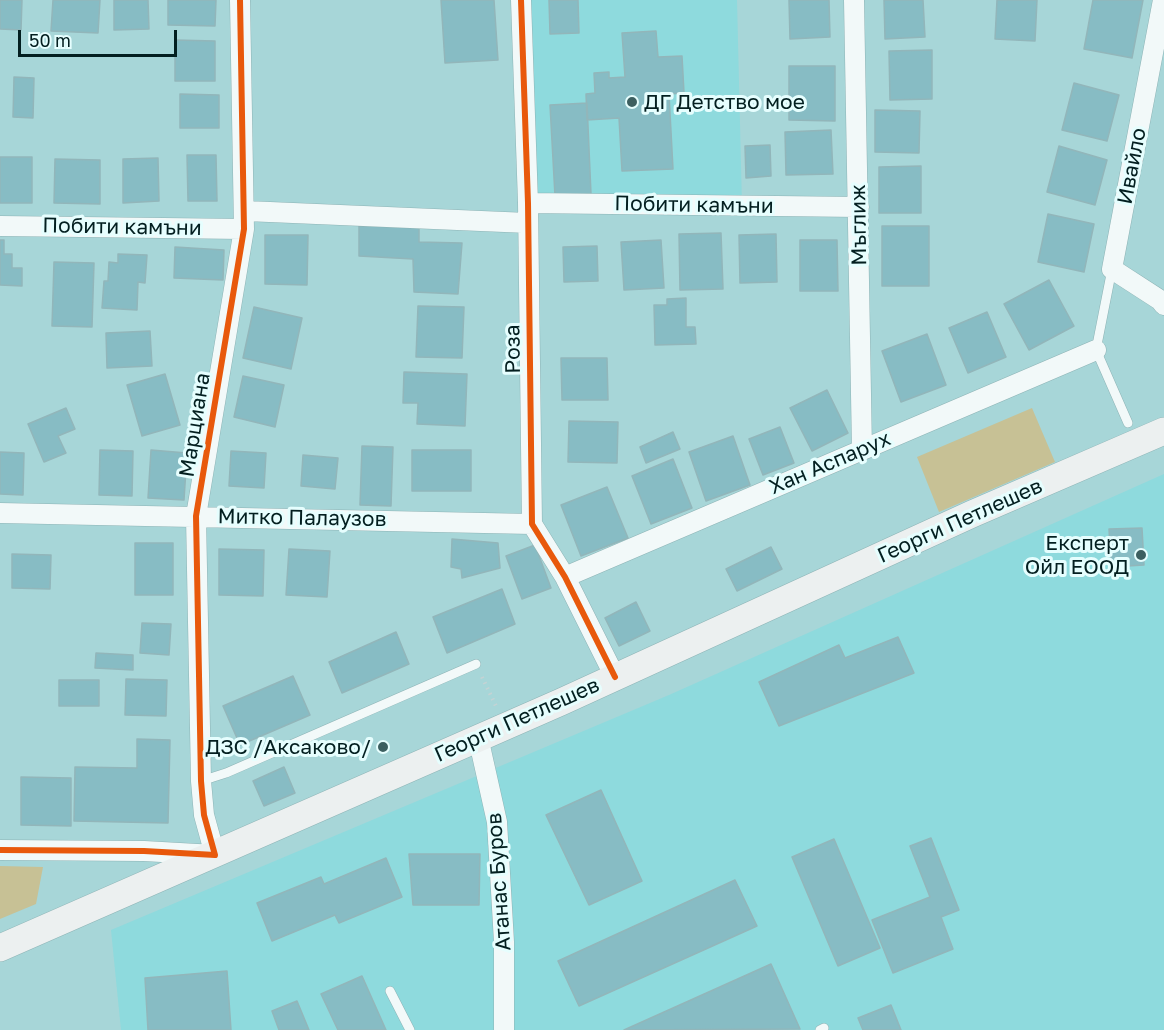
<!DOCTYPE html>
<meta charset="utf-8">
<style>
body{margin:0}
#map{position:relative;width:1164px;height:1030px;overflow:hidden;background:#a7d6d8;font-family:"Golos Text",sans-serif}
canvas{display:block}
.scale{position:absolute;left:18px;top:30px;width:159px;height:27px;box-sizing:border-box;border:3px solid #031f20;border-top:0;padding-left:8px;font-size:18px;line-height:21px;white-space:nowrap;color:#031f20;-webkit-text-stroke:4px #e6fefe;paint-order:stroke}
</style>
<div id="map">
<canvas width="1164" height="1030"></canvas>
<div class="scale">50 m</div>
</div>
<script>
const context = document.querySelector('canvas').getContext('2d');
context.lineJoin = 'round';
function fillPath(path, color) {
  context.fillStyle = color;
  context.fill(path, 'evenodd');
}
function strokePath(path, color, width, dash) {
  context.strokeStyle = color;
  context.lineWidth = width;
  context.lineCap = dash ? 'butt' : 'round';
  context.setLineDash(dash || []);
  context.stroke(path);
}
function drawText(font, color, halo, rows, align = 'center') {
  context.font = font + ' "Golos Text",sans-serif';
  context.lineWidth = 6;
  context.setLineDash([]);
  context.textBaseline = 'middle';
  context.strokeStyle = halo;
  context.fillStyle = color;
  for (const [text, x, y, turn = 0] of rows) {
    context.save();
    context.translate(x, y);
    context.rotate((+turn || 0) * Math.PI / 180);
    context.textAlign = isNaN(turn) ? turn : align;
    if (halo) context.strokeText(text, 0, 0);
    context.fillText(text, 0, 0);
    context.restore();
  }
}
fillPath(new Path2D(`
 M521,0H737L742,206L528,203Z
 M1164,474V1030H121L111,930L669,695Z`), '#8edadd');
fillPath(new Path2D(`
 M1032,408L1055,462L939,512L917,457Z
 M0,866L43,867L36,904L0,919Z`), '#c7c195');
const building = new Path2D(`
 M0,0H22L21,30L0,29Z
 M53,0H100L98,33L51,31Z
 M114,0H148L149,29L114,30Z
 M168,0H216L215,26L168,25Z
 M441,0H494L498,60L445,63Z
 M549,0H578L579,33L550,34Z
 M789,0H829L830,37L790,39Z
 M884,0H923L925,37L885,39Z
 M997,0H1037L1035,41L995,39Z
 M1093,0H1143L1132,58L1084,49Z
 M656,31L658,57L682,56L684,93L669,94L673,169L622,171L619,118L587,120L586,94L595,93L594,73L609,72V78L625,77L622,33Z
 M175,40L215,41V81H175Z
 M932,50V99L890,100L889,51Z
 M789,66H835V121L789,120Z
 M14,77L34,78L33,118L13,117Z
 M1074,83L1119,95L1107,141L1062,130Z
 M180,94L219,95V128H180Z
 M587,103L591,194L555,196L550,105Z
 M875,110L920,111L919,153L875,152Z
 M831,130L833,174L786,175L785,132Z
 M770,145L771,176L746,178L745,146Z
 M1059,146L1107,160L1095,205L1047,192Z
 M187,155H216L217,201H188Z
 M0,157H32V203H0Z
 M158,158L159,201L123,203V159Z
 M55,159L100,160V204L54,203Z
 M921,166V213H879V167Z
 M1048,214L1094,224L1084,272L1038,262Z
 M419,223V242L462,243L458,294L414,292L413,259L359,256V226Z
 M882,226H929V286H882Z
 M721,233L723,289L680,290L679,234Z
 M776,234L777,282L740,283L739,235Z
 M265,235H308L307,285L265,284Z
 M0,240H4V254H12V268H22V286L0,285Z
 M661,240L664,288L624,290L621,242Z
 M800,240H837L838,291H800Z
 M597,246L598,281L564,282L563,247Z
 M175,247L224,250L223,280L174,278Z
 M118,254L147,255L145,283L138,282L137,310L102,308L104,281H108L109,262L118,263Z
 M54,262L94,263L92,327L52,326Z
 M1049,280L1074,326L1029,350L1004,304Z
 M686,298V327H695L696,344L655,345L654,305H667V299Z
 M418,306L464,307L462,358L416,357Z
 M254,307L302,318L291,369L243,358Z
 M987,312L1006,357L968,373L949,328Z
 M150,331L152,366L107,368L106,333Z
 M927,334L946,385L901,402L882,351Z
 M561,358H607L608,400H562Z
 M404,372L467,374L465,426L417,424L418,403H403Z
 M165,374L180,425L142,436L127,385Z
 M243,376L284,385L275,427L234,417Z
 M827,390L848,433L812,451L790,408Z
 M66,408L75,429L58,436L66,453L44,462L28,424Z
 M569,421L618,422L617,463L568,462Z
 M780,427L794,463L763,475L749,439Z
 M673,432L680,449L646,463L640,447Z
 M733,436L750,485L706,501L689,452Z
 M362,446L393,447L391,506L360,505Z
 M100,450L133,451L132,496L99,495Z
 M151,450L187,453L184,500L148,498Z
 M412,450H471V491H412Z
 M231,451L266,453L264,488L229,486Z
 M0,452L24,453L23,495L0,494Z
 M303,455L338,458L335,489L301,486Z
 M673,459L692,508L651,524L632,476Z
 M607,487L628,538L581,556L561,505Z
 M1142,528L1144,565L1111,567L1109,529Z
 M452,539L498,543L500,568L462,578L461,569L451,567Z
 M135,543H173V595H135Z
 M535,545L551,588L522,599L506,556Z
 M771,547L782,569L737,591L726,569Z
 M219,549L264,550L263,596L219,595Z
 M289,549L330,551L327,597L286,595Z
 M12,554L51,555L50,589L12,588Z
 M502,589L515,624L447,653L433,617Z
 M636,602L650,631L619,646L605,618Z
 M142,623L171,624L169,655L140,653Z
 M396,632L409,664L342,693L329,662Z
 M898,637L914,673L779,726L759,682L839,645L845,658Z
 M96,653L133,655V670L95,668Z
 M293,676L310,715L240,745L223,706Z
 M126,679L167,680L166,716L125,715Z
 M59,680H99V706H59Z
 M137,739L170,740L168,823L74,821L75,767L137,768Z
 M284,767L295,793L264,806L253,781Z
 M21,777L71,778V826L21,825Z
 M601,790L642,881L589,905L546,815Z
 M931,838L959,910L941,917L953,949L893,973L872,920L930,897L910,846Z
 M834,839L880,948L838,966L792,857Z
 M409,854H480L479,905H413Z
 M386,858L402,897L339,923L335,915L272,941L257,903L321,877L324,884Z
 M735,880L757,926L579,1006L558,961Z
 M771,964L800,1029L624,1030Z
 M227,971L231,1030H148L145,978Z
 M362,976L386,1030H338L321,994Z
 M297,1001L309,1030H279L272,1011Z
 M891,1005L901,1030H863L858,1018Z`);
fillPath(building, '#87bcc4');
strokePath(building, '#92b6ba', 1.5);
const lane = new Path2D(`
 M1112,269L1096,350L1128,423
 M201,781L226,773L476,664
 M390,991L410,1030
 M820,1030L824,1028`);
const street = new Path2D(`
 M521,0L528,203L532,524L565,577L615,677
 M854,0L862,450
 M1163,0L1112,269L1160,300L1164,305
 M528,203L859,207
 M246,211L528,223
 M0,226L244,229
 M0,513L532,524
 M565,577L1096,350
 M478,737L497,822L504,942V1030
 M0,850L144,851L215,855L204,815L201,781L196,516L244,229L240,0`);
const secondary = new Path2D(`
 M0,948L561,702L972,514L1164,431`);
strokePath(lane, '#8db3b5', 10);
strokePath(street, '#8db3b5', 21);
strokePath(secondary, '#8db3b5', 28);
strokePath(new Path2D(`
 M482,677L496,706`), '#c4d3d4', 4, [1.5, 4.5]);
strokePath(lane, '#f2f9f9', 9);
strokePath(street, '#f2f9f9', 20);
strokePath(secondary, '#ecf0f0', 27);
strokePath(new Path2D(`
 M521,0L528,203L532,524L565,577L615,677
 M0,850L144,851L215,855L204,815L201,781L196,516L244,229L240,0`), '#e8590c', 6);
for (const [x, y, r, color] of [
 [632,102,6,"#3c5f60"],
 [1141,555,6,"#3c5f60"],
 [383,747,6,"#3c5f60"]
]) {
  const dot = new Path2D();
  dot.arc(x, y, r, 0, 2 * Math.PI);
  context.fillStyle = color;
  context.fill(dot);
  strokePath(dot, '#e6fefe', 2);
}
drawText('21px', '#031f20', '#e6fefe', [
 ["ДГ Детство мое",644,102,"left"],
 ["Експерт",1129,543],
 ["Ойл ЕООД",1129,567],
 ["ДЗС /Аксаково/",371,747]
], 'right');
drawText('21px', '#031f20', '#e6fefe', [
 ["Ивайло",1132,166,-79],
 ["Побити камъни",694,205,1],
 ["Мъглиж",859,225,-91],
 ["Побити камъни",122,227,1],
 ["Роза",513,349,-91],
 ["Марциана",195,425,-81],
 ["Хан Аспарух",830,463,-23],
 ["Митко Палаузов",302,518,1],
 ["Георги Петлешев",960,521,-24],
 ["Георги Петлешев",517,720,-24],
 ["Атанас Буров",499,882,-94]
]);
</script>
